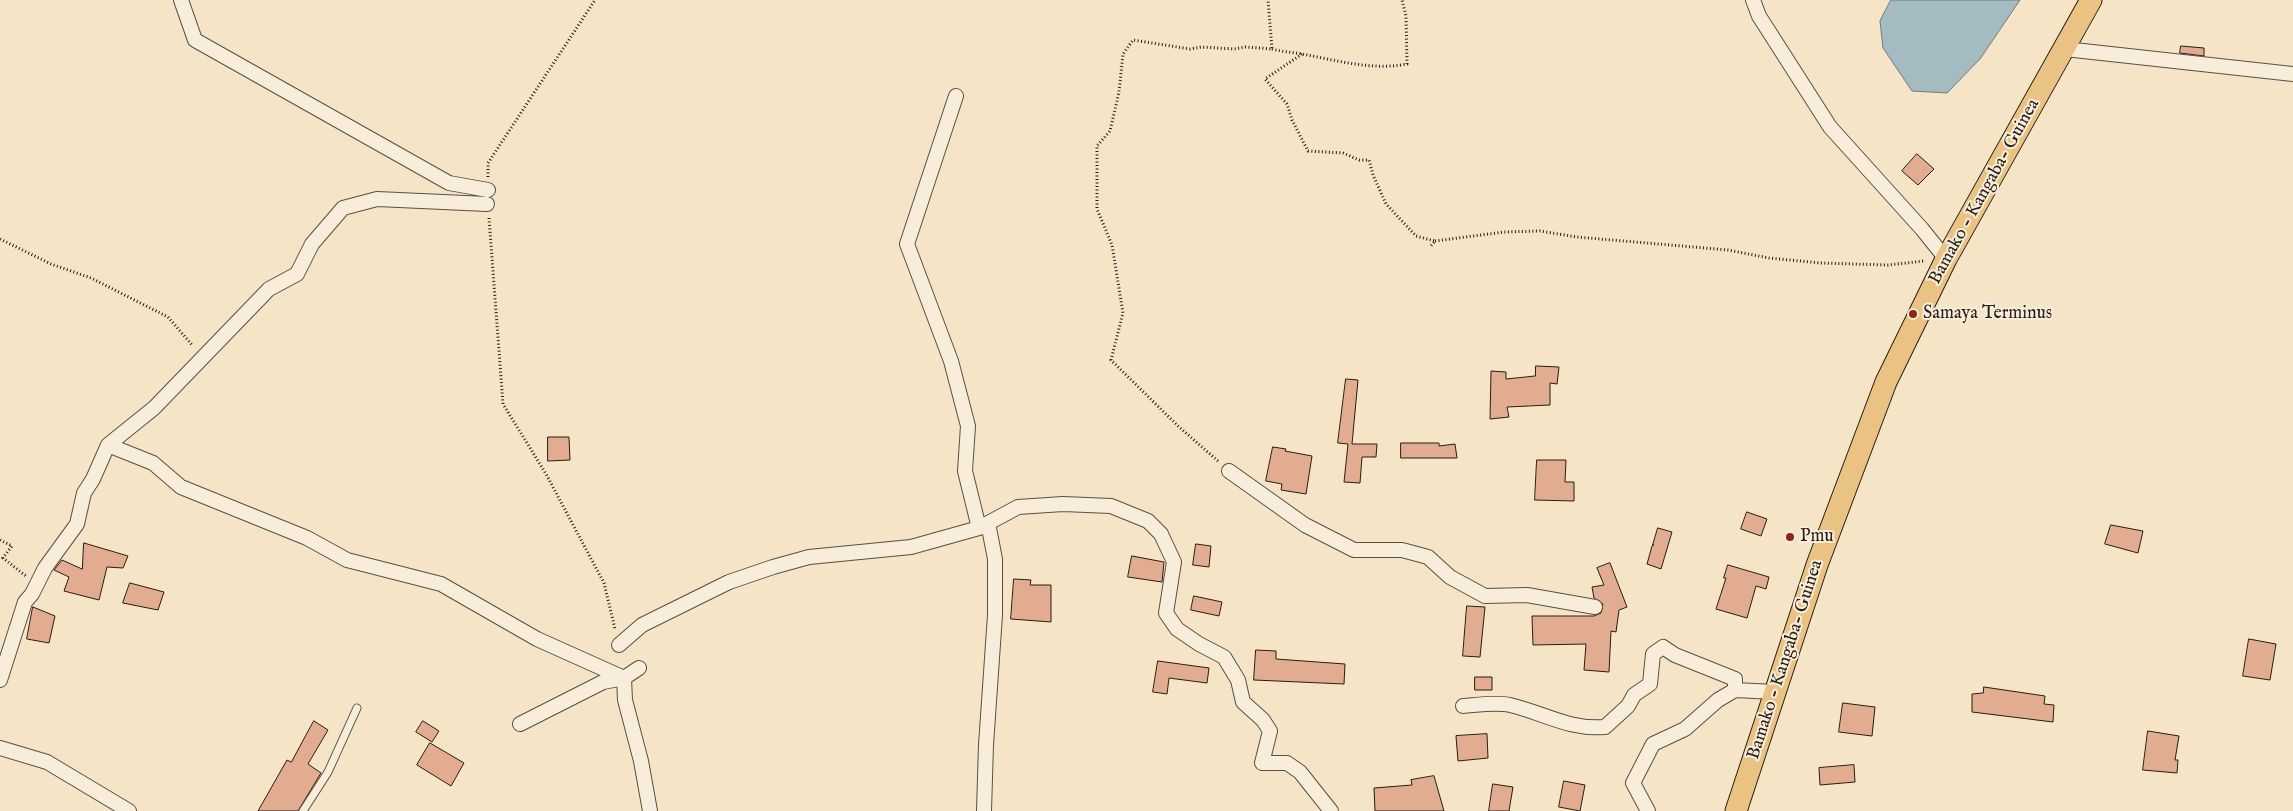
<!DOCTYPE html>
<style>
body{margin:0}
canvas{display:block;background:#f5e4c6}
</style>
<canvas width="2293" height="811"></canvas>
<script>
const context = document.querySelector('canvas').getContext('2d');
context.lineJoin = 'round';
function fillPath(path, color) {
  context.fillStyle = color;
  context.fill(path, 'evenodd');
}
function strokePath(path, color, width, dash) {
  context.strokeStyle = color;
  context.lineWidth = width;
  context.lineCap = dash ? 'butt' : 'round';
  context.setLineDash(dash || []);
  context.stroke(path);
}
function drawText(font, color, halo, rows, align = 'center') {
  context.font = font + ' "IM FELL English",serif';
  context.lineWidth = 4;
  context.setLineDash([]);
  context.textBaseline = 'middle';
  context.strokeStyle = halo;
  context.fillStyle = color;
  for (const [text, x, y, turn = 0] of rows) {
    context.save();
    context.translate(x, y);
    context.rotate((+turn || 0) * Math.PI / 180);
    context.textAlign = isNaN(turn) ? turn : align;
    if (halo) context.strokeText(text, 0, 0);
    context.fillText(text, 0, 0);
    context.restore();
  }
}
const water = new Path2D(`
 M1891,0H2020L1980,59L1947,93L1912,91L1883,48L1880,21Z`);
fillPath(water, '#a3bbc1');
strokePath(water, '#717c7c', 1);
const building = new Path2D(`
 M2181,46L2204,48V56L2180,53Z
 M1917,154L1934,169L1918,185L1902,171Z
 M1536,366L1559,367L1557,384L1550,383V405L1507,407L1509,417L1490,419L1491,371L1506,372V379L1535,376Z
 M1346,379L1358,380L1352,444H1377L1376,457H1362L1360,483L1344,482L1348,444L1338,443Z
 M548,437H569L570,460L548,461Z
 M1401,443H1439V446L1455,444L1457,458H1401Z
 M1273,447L1286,449L1285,451L1312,456L1306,494L1281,490L1282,484L1266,481Z
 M1537,460H1566L1565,482H1574V501L1535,500Z
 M1747,512L1767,519L1761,536L1741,529Z
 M2111,525L2143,531L2138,553L2105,544Z
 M1658,528L1672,532L1661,569L1647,564L1652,546L1654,545H1653Z
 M84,543L128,556L123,568L107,567L99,600L64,591L69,577L54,570L62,560L82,569Z
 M1196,544L1211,546L1209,567L1193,565Z
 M1132,556L1164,562L1162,582L1128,577Z
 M1610,563L1627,607L1619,610L1616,632L1611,631L1609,672L1584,670L1586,644L1533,645L1532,616H1594L1601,613L1603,604L1594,598L1592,587L1604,585L1597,568Z
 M1728,565L1769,577L1766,589L1756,586L1747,618L1716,609L1726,578H1724Z
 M1014,579L1031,580L1030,585H1051V622L1011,619Z
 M130,583L164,592L158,610L123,603Z
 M1194,596L1222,602L1219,616L1191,610Z
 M1467,606L1485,607L1480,657L1463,656Z
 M33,607L55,616L49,643L27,639Z
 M2249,639L2276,644L2270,680L2243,676Z
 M1256,650L1276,651V659L1345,664L1344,684L1254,680Z
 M1158,661L1209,668L1207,683L1169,678L1167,694L1153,692Z
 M1475,677H1492V690H1475Z
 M1984,687L2045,696L2044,704L2054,705L2053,722L1972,712V694L1983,693Z
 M1843,703L1875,707L1872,736L1839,732Z
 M314,721L328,730L308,764L321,773L298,811H258L287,760L291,762Z
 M423,721L439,731L432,742L416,732Z
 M2148,731L2179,736L2175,760H2178L2177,773L2143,770Z
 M1487,734L1488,758L1458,761L1456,736Z
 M430,743L464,763L451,786L417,765Z
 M1854,765L1855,782L1820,785L1819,768Z
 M1434,776L1444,811H1375L1374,788L1412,785L1411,780Z
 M1564,781L1585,785L1580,811L1559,807Z
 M1493,784L1513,787L1509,811H1489Z`);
fillPath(building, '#e2ac90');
strokePath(building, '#271e14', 1);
const service = new Path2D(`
 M303,811L328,772L357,708`);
const minor = new Path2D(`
 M181,0L195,40L449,183L488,190
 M1753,0L1759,16L1830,127L1922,229L1946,259
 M2065,49L2293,74
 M956,96L907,244L951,361L968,426L965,471L979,528
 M487,204L377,199L343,208L312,244L297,274L269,289L154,408L108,445L153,463L181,487L307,538L347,560L441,584L537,639L624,678
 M1229,471L1305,525L1354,550H1402L1428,557L1450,577L1485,596L1527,595L1595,607
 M619,645L642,625L729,582L773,567L809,557L911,547L979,528L1018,507L1063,504L1111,506L1148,521L1161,534L1174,562L1166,613L1177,629L1199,644L1224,657L1238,680L1243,702L1263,720L1270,731L1262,763H1287L1300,772L1331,811
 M639,668L624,678L625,700L641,761L650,811
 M0,680L25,602L32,594L45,568L77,524L84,493L93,479L108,445
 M1463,706C1477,705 1496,702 1510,705C1544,713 1569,730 1605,727L1628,706L1634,695L1650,684L1653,654L1663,647L1675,655L1735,679V690
 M520,724L603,682L624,678
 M0,748L47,762L129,811
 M984,811L986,745L995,615V559L988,523
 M1648,811L1633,783L1653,744L1685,729L1718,700L1735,690L1775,692`);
const primary = new Path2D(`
 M1736,811L1817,565L1886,382L1946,259L2091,0`);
strokePath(service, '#5a5040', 9);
strokePath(minor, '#5a5040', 16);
strokePath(primary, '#271e14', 23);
strokePath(new Path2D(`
 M1272,49C1282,52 1292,52 1302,54C1335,60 1373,71 1407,64L1406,16L1402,0
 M1302,54L1265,79L1287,104L1292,120L1308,151L1343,153L1359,160H1369L1373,175L1386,204L1416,236L1435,241L1430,247
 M488,177V163L595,0
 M489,218L503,404L546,474L604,583L615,629
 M0,239L51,264L91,278L168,317L193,346
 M1435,241L1504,232L1540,231L1577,237L1728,250L1769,258L1821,263L1888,265L1924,261
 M1218,461L1178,426L1111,360L1123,313L1112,245L1097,209V146L1110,131L1119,92L1123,54L1133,40L1190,49L1201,47L1234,49L1245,47L1272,49L1268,0
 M0,540L12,546L3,558L26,576`), '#271e14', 3, [1, 2.5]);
strokePath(service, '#f8edda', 7);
strokePath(minor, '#f8edda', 14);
strokePath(primary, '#eac283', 21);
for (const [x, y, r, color] of [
 [1913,314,5,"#8f2418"],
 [1790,537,5,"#8f2418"]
]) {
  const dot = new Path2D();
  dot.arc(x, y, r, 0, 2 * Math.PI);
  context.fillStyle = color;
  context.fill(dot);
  strokePath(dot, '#f8edda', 2);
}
drawText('18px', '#271e14', '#f8edda', [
 ["Bamako - Kangaba- Guinea",1985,192,-61],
 ["Bamako - Kangaba- Guinea",1786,660,-72]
]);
drawText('18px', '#271e14', '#f8edda', [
 ["Samaya Terminus",1923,314],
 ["Pmu",1800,537]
], 'left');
</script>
